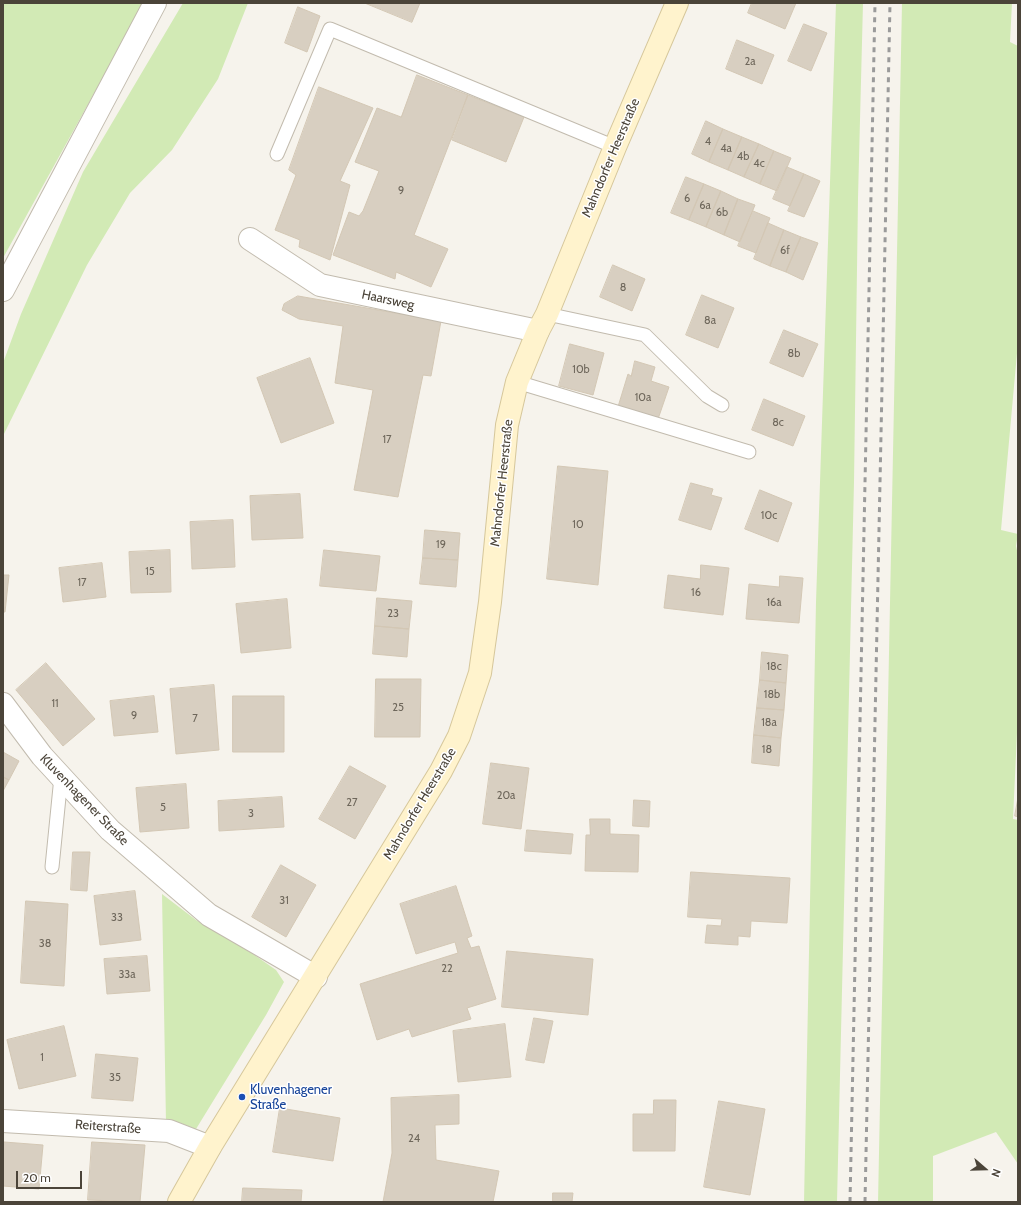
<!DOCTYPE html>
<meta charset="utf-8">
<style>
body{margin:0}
#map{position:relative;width:1021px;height:1205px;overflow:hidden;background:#f6f3ec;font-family:Cabin,sans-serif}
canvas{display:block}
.frame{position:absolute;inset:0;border:4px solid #4b4439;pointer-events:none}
.north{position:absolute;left:965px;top:1149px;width:40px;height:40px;-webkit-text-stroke:3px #fff;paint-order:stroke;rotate:110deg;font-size:11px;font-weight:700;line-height:16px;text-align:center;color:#4b4439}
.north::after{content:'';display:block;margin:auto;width:14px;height:18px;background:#4b4439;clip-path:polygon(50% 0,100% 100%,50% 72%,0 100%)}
.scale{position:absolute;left:16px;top:1171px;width:66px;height:18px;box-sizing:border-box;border:2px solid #4b4439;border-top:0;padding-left:5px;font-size:12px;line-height:14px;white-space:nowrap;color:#4b4439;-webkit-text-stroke:3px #fff;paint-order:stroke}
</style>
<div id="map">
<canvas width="1021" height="1205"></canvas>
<div class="frame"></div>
<div class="north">N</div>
<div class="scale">20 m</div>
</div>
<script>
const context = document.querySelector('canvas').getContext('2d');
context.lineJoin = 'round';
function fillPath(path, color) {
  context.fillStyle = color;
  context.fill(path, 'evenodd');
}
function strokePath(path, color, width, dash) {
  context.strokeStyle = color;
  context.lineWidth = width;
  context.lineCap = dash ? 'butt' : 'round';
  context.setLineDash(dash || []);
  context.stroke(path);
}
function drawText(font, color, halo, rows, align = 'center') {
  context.font = font + ' Cabin,sans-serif';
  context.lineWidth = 3;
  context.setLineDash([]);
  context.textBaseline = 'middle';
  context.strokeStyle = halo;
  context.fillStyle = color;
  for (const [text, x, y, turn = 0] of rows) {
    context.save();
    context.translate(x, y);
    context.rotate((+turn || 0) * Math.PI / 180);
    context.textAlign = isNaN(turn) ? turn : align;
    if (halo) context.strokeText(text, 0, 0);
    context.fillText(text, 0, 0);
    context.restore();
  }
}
fillPath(new Path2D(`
 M3,3H144L3,258Z
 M183,3H248L218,79L172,150L130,193L87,265L3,436V363L21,314L83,172Z
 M836,3H863L858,198L854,482L837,1202H804L816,602Z
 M902,3H1012L1010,42L1018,46V342L1001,530L1018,534L1016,546L1018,555V711L1013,819L1018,820V1164L996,1132L933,1156V1202H878Z
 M162,894L196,920L253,954L276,970L284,982L266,1015L196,1129L180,1123H166Z`), '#d2eab5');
const building = new Path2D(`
 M365,3H420L412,22Z
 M752,3H796L785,29L748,13Z
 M298,7L320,16L307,52L285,43Z
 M804,24L827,33L811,71L788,61Z
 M737,40L774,55L762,84L726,69Z
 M417,75L468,95L414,235L448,249L431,287L396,272L395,279L333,255L349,212L359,216L363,211L379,171L355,162L377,108L401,117Z
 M319,87L373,108L340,181L350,185L330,260L299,247L300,240L275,230L296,175L289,170Z
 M468,95L524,117L506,162L452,140Z
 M706,121L723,129L709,162L692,154Z
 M723,129L742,137L728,170L709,162Z
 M742,137L759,144L744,177L728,170Z
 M759,144L774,151L760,184L744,177Z
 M774,151L791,158L777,191L760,184Z
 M787,167L804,174L790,206L773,199Z
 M804,174L820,181L804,217L788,211Z
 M686,177L704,184L689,220L671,213Z
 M704,184L721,191L706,227L689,220Z
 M721,191L738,199L724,235L706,227Z
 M738,199L755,205L740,242L724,235Z
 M753,211L770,218L756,253L738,246Z
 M768,223L784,230L770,266L754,259Z
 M784,230L801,237L786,272L770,266Z
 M801,237L818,243L803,280L786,272Z
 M613,265L645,279L632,311L600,297Z
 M702,295L734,308L718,348L686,335Z
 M298,296L441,321L431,376L423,375L398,497L354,490L373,390L335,383L343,326L299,319L282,310L284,304Z
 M784,330L818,344L803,377L770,363Z
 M570,344L604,353L593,395L559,386Z
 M310,358L334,423L281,443L257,378Z
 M635,361L655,367L651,381L669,387L657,422L617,410L628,374L631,376Z
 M764,399L805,416L793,446L752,430Z
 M558,466L608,471L598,585L547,579Z
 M691,483L713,489L711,495L722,498L711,530L679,520Z
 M760,490L792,503L778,542L745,529Z
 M300,494L303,538L252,540L250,496Z
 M233,520L235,567L192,569L190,522Z
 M425,530L460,533L458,560L423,558Z
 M170,550L171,592L131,593L129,552Z
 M324,550L380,556L376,591L320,586Z
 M423,558L458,560L456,587L420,584Z
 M102,563L106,597L63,602L59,568Z
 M701,565L729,568L723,615L664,608L668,575L700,579Z
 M3,575H9L5,612H3Z
 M780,576L803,578L799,623L746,619L749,584L779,587Z
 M377,598L412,601L409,629L375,626Z
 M287,599L291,648L241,653L236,604Z
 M375,626L409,629L407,657L373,654Z
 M762,652L788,655L786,683L760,680Z
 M46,663L95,719L63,746L16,690Z
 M376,679H421L420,737H375Z
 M760,680L786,683L784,710L757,708Z
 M214,685L219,750L176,754L170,689Z
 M154,696L158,732L114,736L110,701Z
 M233,696H284V752H233Z
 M757,708L784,710L781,738L754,735Z
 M754,735L781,738L779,766L752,763Z
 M3,752L19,761L9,780L3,777Z
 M491,763L529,768L521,829L483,824Z
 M350,766L386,786L355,839L319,819Z
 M3,777L9,780L3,791Z
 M186,784L189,828L140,832L136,788Z
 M282,797L284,827L219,831L218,801Z
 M1018,798V817L1015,816Z
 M634,800L650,801L649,827L633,826Z
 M590,819H610V834L639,835L638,872L585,871L586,835H590Z
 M527,830L573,834L571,854L525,851Z
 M73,852H90L87,891L71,890Z
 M281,865L316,885L286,937L252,917Z
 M691,872L790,878L787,923L751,921L750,937L738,936V945L705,943L707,925L721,926L722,919L688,917Z
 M456,886L472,936L467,938L471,948L479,946L496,999L467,1008L471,1019L412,1037L409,1029L377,1040L360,984L458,953L455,942L416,954L400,904Z
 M135,891L141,940L100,945L94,896Z
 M26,901L68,904L64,986L21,983Z
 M507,951L593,959L588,1015L502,1007Z
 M147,956L150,991L107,994L104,959Z
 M534,1018L553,1021L544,1063L526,1060Z
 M505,1024L511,1077L458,1082L453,1031Z
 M64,1026L76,1076L19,1089L7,1040Z
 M96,1054L138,1058L133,1101L92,1098Z
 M459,1095V1124L435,1125L436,1160L499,1171L493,1202H383L392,1153L391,1098Z
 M654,1100H676L675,1151H633V1114H653Z
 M719,1101L765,1109L750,1195L704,1187Z
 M280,1108L340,1118L333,1161L273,1152Z
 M4,1142L43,1145L39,1189L3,1186Z
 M92,1142L145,1145L140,1202L88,1200Z
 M243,1188L302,1190L301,1202H242Z
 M553,1193H573L572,1202H553Z`);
fillPath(building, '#d8cfc1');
strokePath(building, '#d3c7b4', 1);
const lane = new Path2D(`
 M277,154L330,29L615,147
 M547,314L645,335L707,396L722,405
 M517,382L749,452
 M52,867L61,777`);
const street = new Path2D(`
 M250,239L320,285L538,331
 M3,290L155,3
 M3,704L42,756L110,830L209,915L316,977
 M3,1121L169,1131L210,1147`);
const secondary = new Path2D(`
 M179,1202L210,1147L441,771L459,736L480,673L490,602L507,425L517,382L538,331L547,314L615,147L677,3`);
strokePath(lane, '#c2bbae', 15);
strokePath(street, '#c2bbae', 24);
strokePath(secondary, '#d6c79b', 24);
strokePath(lane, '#fff', 13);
strokePath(street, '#fff', 22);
strokePath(secondary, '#fff3cd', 22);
strokePath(new Path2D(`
 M850,1202L875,3
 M865,1202L890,3`), '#9a9a9a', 3, [5, 5]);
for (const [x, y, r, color] of [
 [242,1097,4,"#1a4fb4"]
]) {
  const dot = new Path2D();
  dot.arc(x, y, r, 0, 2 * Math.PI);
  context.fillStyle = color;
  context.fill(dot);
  strokePath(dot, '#fff', 1.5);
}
drawText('11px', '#6e675b', null, [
 ["2a",750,62],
 ["4",708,142],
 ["4a",726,149],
 ["4b",743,157],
 ["4c",759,164],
 ["9",401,191],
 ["6",687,199],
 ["6a",705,206],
 ["6b",722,213],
 ["6f",785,251],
 ["8",623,288],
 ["8a",710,321],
 ["8b",794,354],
 ["10b",581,370],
 ["10a",643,398],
 ["8c",778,423],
 ["17",387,440],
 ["10c",769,516],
 ["10",578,525],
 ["19",441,545],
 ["15",150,572],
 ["17",82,583],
 ["16",696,593],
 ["16a",774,603],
 ["23",393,614],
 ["18c",774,667],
 ["18b",772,695],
 ["11",55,704],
 ["25",398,708],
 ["9",134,716],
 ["7",195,719],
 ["18a",769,723],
 ["18",767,750],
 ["20a",506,796],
 ["27",352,803],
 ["5",163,808],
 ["3",251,814],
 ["31",284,901],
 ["33",117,918],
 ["38",45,944],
 ["22",447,969],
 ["33a",127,975],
 ["1",42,1058],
 ["35",115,1078],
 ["24",414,1139]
]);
drawText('13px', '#4b4439', '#fff', [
 ["Mahndorfer Heerstraße",611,158,-67],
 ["Haarsweg",388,300,12],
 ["Mahndorfer Heerstraße",502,483,-84],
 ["Kluvenhagener Straße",84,800,46],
 ["Mahndorfer Heerstraße",420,804,-59],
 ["Reiterstraße",108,1127,4]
]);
drawText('13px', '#164399', '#fff', [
 ["Kluvenhagener",250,1090],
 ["Straße",250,1105]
], 'left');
</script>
